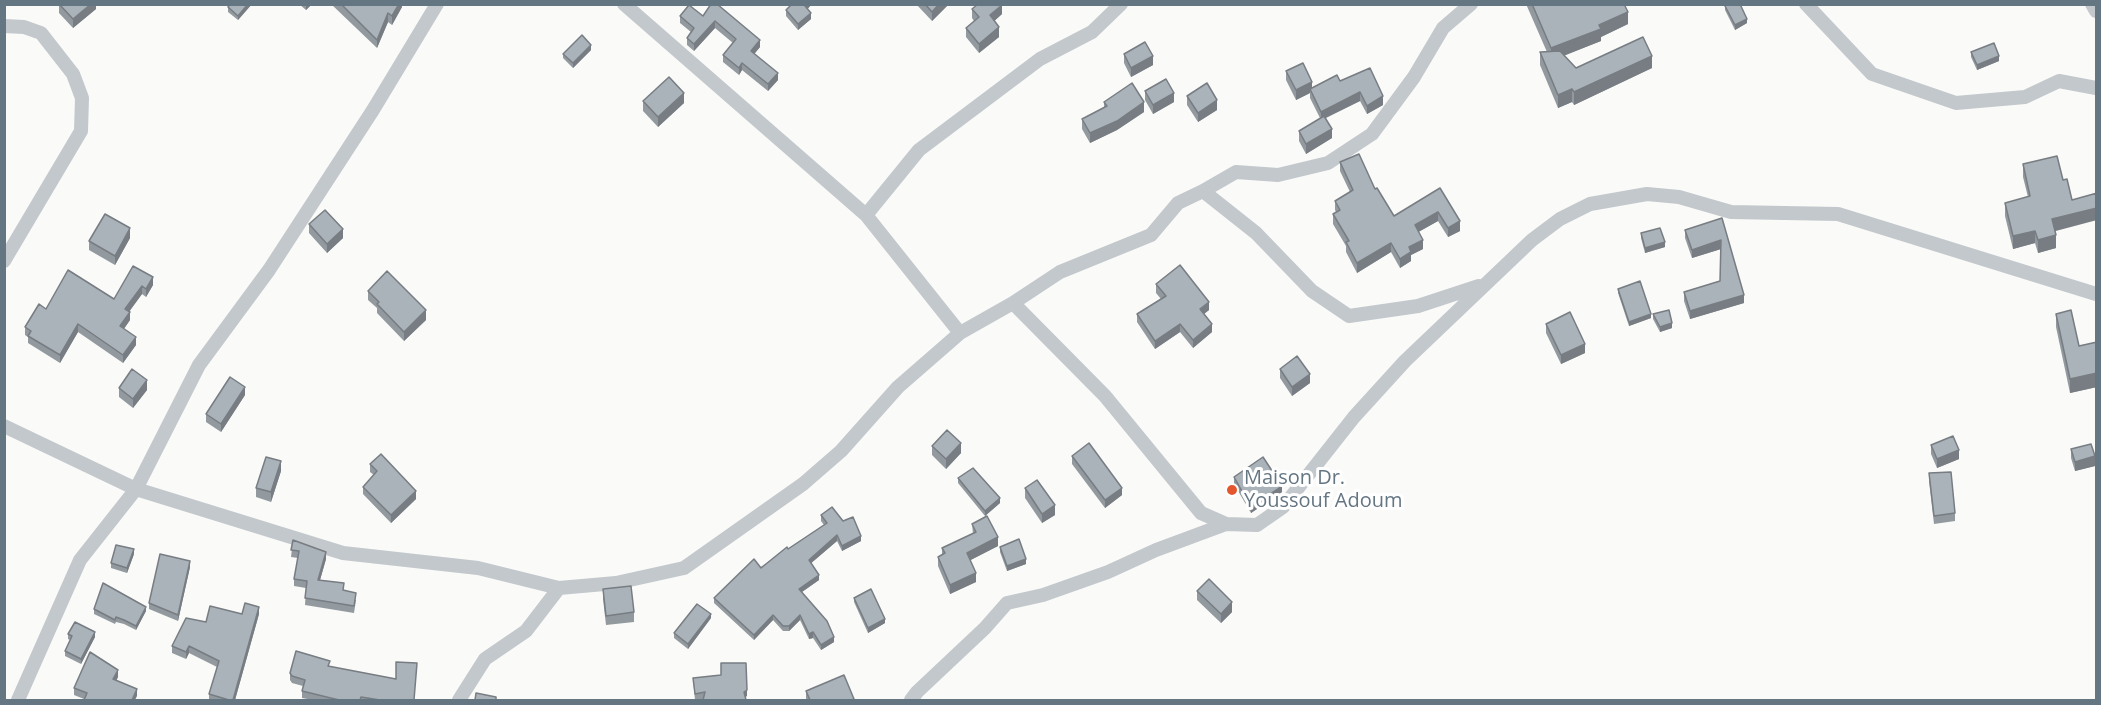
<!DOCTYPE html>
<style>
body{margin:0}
#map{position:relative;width:2101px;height:705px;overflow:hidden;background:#fafaf8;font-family:"Open Sans",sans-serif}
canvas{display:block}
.frame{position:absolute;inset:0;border:6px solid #657683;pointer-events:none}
</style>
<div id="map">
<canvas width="2101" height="705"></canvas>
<div class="frame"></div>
</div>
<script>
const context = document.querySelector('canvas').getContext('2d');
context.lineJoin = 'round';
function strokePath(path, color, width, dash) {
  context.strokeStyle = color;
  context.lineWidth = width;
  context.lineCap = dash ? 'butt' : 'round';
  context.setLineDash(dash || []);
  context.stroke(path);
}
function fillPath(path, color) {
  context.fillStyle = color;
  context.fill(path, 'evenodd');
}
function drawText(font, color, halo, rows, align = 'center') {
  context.font = font + ' "Open Sans",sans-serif';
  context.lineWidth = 6;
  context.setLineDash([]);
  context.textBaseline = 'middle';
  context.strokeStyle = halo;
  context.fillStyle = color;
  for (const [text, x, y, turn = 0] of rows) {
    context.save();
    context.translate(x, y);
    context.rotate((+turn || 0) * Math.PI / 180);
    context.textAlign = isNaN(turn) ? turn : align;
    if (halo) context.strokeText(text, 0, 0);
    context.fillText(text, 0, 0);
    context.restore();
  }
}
strokePath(new Path2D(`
 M624,4L866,215
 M1806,4L1872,74L1956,103L2025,97L2059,81L2096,88
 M2092,4L2096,11
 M4,26L24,27L41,33L73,74L82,98L81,131L4,261
 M1203,191L1236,172L1278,175L1328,163L1372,134L1414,77L1443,28L1471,4
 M960,333L866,215L919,150L1040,59L1092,32L1121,4
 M4,426L136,489L343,553L478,568L559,588L616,583L684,568L803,484L841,451L898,387L960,333L1013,303
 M1226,524L1201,513L1105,396L1013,303L1060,272L1151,235L1178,203L1203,191L1256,233L1312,291L1349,316L1418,306L1479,286
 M18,700L80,560L136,489L199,365L269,270L373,110L437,4
 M459,700L485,659L526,631L559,588
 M911,700L917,692L985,628L1007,603L1043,595L1108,572L1156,550L1226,524L1257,525L1283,507L1354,417L1405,361L1532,240L1560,219L1590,204L1647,194L1679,197L1731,212L1838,214L2096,294`), '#c3c8cc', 14);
fillPath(new Path2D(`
 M59,4H96V9L73,28L59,13Z
 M230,4H252L238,20L228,12V7Z
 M299,4H312L306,10Z
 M331,4H402V7L392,25L388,22L377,48Z
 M711,4L760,47L754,54L778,80L768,91L742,70L739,75L723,62V55L733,43L715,28L694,51L687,45V38L691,32L680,23V16H703Z
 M916,4H949L932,21Z
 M1526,4H1624L1628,24L1601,37V41L1564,55L1576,68H1652L1574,105L1572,102L1558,108L1540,65V52H1547Z
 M1725,6L1747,23L1735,30L1725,10Z
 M807,9L811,19L798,30L786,16V10Z
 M972,9L1002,14L994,21L999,37L979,53L966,37V28L974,21L972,18Z
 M591,50L573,68L563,58V54Z
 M1971,52L1999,61L1977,70L1971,57Z
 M1124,54L1153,65L1131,77L1124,63Z
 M1286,71L1312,88L1340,81L1383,105L1367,114L1360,101L1326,118L1332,138L1306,154L1299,141V131L1320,118L1310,98V93L1296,100L1286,80Z
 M1145,91L1174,102L1153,114L1145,100Z
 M1187,96L1217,110L1198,122L1187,105Z
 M643,101L684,103L658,127L643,111Z
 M1104,102L1144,112L1117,130L1090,143L1082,129V119L1104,107Z
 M1340,162L1375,189L1394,216L1440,188L1460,231L1448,237L1438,221L1418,232L1423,249L1411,255V261L1400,268L1391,252L1357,273L1346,252V246L1333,224V214L1336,212L1335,210V201L1350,192L1340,171Z
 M2023,164L2055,231L2056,248L2038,253L2035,243L2013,249L2005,216V203L2028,197L2023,177Z
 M1722,218L1744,303L1690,319L1684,301V292L1720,281L1721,249L1692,258L1685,238V230Z
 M309,224L343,238L327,253L309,233Z
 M1641,233L1665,247L1645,253L1641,238Z
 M130,238L115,265L89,250V241Z
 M133,266L153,285L146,297L142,294L129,312L130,320L124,329L136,345L123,363L78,332L60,363L28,343V337L25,335V327L46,309L114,299Z
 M1156,284L1209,310L1204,314L1212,332L1193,348L1180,332L1155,349L1137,322V314L1161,299L1156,293Z
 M1618,289L1651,318L1629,326L1618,293Z
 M368,291L426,320L404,341L377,313V308L368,300Z
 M1653,314L1672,328L1660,332L1653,319Z
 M2056,314L2079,346L2097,342V387L2070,393L2056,327Z
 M1546,324L1585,353L1561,364L1546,333Z
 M1280,369L1310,383L1292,396L1280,378Z
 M119,388L147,390L133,408L119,397Z
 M245,395L221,432L206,422V414Z
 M1931,445L1959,459L1937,468L1931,454Z
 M932,446L961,453L946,469L932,455Z
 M2071,449L2095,466L2075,471L2071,458Z
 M1072,456L1122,495L1105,508L1072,464Z
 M370,464L416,499L391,523L363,494V487L374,475L370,472Z
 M281,471L271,502L256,497V488Z
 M1929,473L1955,513V521L1934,524L1929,481Z
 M1234,477L1282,492L1251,513L1234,484Z
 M958,478L1000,503L985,516L958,483Z
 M1025,488L1055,515L1042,523L1025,498Z
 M821,515L843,521L861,541L842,551L837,541L811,563L819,580L802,592L834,642L821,650L813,638L809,639L800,620L789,631H783L773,620L754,640L714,603V598L824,525L821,521Z
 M972,524L998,546L970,560L976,582L950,594L938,566V557L942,555V548L973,534Z
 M293,540L326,559L320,580L344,591L356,600L354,613L305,605L306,588L294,586V579L298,558L291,557Z
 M1000,547L1026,564L1007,571L1000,552Z
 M134,554L127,573L111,568V563Z
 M190,567L178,621L149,609V603Z
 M603,589L634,612V622L606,625L603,599Z
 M1197,591L1232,612L1221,623L1197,600Z
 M854,598L885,623L868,633L854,602Z
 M94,609L146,611L136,630L124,624L116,622L115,624L94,614Z
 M242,614H259L235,700H209V694L217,667L189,653L186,659L172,653V646L206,622Z
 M711,618L688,649L674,638V633Z
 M68,634L95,637L81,664L65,656V651L70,640L68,639Z
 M330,666L415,700H313L302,698V691L303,686L292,683L290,680V673Z
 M118,677L116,681L137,696L84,699L74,695V688Z
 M693,678L747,696L695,700Z
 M806,691L854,700H806Z`), '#929a9f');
fillPath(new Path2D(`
 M91,4H96V9L73,28V19Z
 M248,4H252L238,20V16Z
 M306,4H312L306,10Z
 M399,4H402V7L392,25V16Z
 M806,4H812L805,12V6Z
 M939,4H949L932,21V12Z
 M1002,5V14L990,25V15Z
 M1628,12V24L1601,37V41L1551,61V48Z
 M388,13V22L377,48V40Z
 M811,13V19L798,30V24Z
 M1747,19V23L1735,30V25Z
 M715,21V28L694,51V44Z
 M999,27V37L979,53V44Z
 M760,40V47L751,58V51Z
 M591,45V50L573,68V63Z
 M1153,56V65L1131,77V68Z
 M1652,56V68L1574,105V92Z
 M1999,56V61L1977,70V65Z
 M742,63V70L739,75V68Z
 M778,73V80L768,91V84Z
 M1312,82V92L1310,89V93L1296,100V90Z
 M1572,89V102L1558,108V95Z
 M1360,92V101L1321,120V112Z
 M684,93V103L658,127V117Z
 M1174,93V102L1153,114V105Z
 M1383,96V105L1367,114V106Z
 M1217,100V110L1198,122V113Z
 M1144,102V112L1117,130L1090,143V133Z
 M1332,129V138L1306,154V144Z
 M2097,208V220L2052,232V219Z
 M1438,212V221L1415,234V225Z
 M1460,221V231L1448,237V228Z
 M130,228V238L115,265V256Z
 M343,229V238L327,253V244Z
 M2035,231V243L2013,249V236Z
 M2056,235V248L2038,253V240Z
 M1423,240V249L1411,255V261L1400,268V259L1409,247Z
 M1721,240V249L1692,258V250Z
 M1665,242V247L1645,253V248Z
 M1391,243V252L1357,273V263Z
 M153,277V285L146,297V289Z
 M142,286V294L125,317V309Z
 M1744,295V303L1690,319V311Z
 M1209,302V310L1200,317V309Z
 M426,310V320L404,341V332Z
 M130,312V320L120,334V326Z
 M1651,314V318L1629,326V322Z
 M1672,323V328L1660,332V327Z
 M78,324V332L60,363V355Z
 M1180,324V332L1155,349V341Z
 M1212,324V332L1193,348V340Z
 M136,337V345L123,363V355Z
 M1585,344V353L1561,364V355Z
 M2097,373V387L2070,393V379Z
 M1310,374V383L1292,396V387Z
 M147,380V390L133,408V399Z
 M245,387V395L221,432V424Z
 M961,443V453L946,469V459Z
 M1959,450V459L1937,468V459Z
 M2095,456V466L2075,471V462Z
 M281,461V471L271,502V492Z
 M1282,486V492L1251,513V507Z
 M1122,488V495L1105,508V500Z
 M416,491V499L391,523V515Z
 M1000,498V503L985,516V511Z
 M1055,505V515L1042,523V514Z
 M837,535V541L809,565V560Z
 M861,536V541L842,551V546Z
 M998,537V546L967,562V553Z
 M134,549V554L127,573V568Z
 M326,552V559L318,587V580Z
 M1026,559V564L1007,571V566Z
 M190,561V567L178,621V615Z
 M976,573V582L950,594V585Z
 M819,575V580L799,594V589Z
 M1232,602V612L1221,623V614Z
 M146,607V611L136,630V626Z
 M259,607V614L235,700H233Z
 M711,614V618L688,649V644Z
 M773,615V620L754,640V635Z
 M800,615V620L789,631V626Z
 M885,619V623L868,633V628Z
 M95,632V637L81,664V659Z
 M813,632V638L809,639V634Z
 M834,637V642L821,650V645Z
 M189,646V653L186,659V652Z
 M118,670V677L113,686V679Z
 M137,689V696L135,700H132Z
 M747,690V696L744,698V692Z`), '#777d82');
const building = new Path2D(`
 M59,4H91L73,19Z
 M230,4H248L238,16L228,7Z
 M341,4H399L392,16L388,13L377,40Z
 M711,4H717L760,40L751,51L778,73L768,84L742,63L739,68L723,55L736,39L715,21L694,44L687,38L694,28L680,16L689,5L703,16Z
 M792,4H806L805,6L811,13L798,24L786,10Z
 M925,4H939L932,12Z
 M978,4L1002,5L990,15L999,27L979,44L966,28L979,17L972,9Z
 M1532,4H1624L1628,12L1599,25L1601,29L1551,48Z
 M1727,4H1740L1747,19L1735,25L1725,6Z
 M582,35L591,45L573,63L563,54Z
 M1643,37L1652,56L1574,92L1572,89L1558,95L1540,52L1560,51L1576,68Z
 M1145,42L1153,56L1131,68L1124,54Z
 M1994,43L1999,56L1977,65L1971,52Z
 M1303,63L1312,82L1296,90L1286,71Z
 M1370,68L1383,96L1367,106L1360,92L1321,112L1310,89L1337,75L1340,81Z
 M669,77L684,93L658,117L643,101Z
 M1166,79L1174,93L1153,105L1145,91Z
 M1132,83L1144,102L1117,121L1090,133L1082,119L1107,106L1104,102Z
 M1207,83L1217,100L1198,113L1187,96Z
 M1324,116L1332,129L1306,144L1299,131Z
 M1359,154L1375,189L1377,188L1394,216L1440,188L1460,221L1448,228L1438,212L1415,225L1423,240L1409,247L1411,252L1400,259L1391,243L1357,263L1346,242L1349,241L1333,214L1340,210L1335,201L1353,190L1340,162Z
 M2057,156L2063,180L2067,179L2072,200L2097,193V208L2052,219L2056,235L2038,240L2035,231L2013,236L2005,203L2030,196L2023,164Z
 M325,210L343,229L327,244L309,224Z
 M105,214L130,228L115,256L89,241Z
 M1722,218L1744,295L1690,311L1684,292L1720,281L1721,240L1692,250L1685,230Z
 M1660,228L1665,242L1645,248L1641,233Z
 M1180,265L1209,302L1200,309L1212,324L1193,340L1180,324L1155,341L1137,314L1166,296L1156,284Z
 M133,266L153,277L146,289L142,286L125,309L130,312L120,326L136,337L123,355L78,324L60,355L28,336L31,331L25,327L39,304L46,309L68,270L114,299Z
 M387,271L426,310L404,332L377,304L379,302L368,291Z
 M1640,281L1651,314L1629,322L1618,289Z
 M1669,310L1672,323L1660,327L1653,314Z
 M2071,310L2079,346L2097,342V373L2070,379L2056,314Z
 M1570,312L1585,344L1561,355L1546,324Z
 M1297,356L1310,374L1292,387L1280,369Z
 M132,369L147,380L133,399L119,388Z
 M230,377L245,387L221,424L206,414Z
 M947,430L961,443L946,459L932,446Z
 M1953,436L1959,450L1937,459L1931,445Z
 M1089,443L1122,488L1105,500L1072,456Z
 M2091,444L2095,456L2075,462L2071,449Z
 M381,454L416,491L391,515L363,487L377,471L370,464Z
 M266,457L281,461L271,492L256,488Z
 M1263,457L1282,486L1251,507L1234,477Z
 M973,468L1000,498L985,511L958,478Z
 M1951,472L1955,513L1934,516L1929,473Z
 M1037,480L1055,505L1042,514L1025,488Z
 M832,507L843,521L853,517L861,536L842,546L837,535L809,560L819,575L799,589L827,621L834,637L821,645L813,632L809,634L800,615L789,626H783L773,615L754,635L714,598L754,559L761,568L787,547L788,549L827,523L821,515Z
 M987,516L998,537L967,553L976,573L950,585L938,557L945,553L942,548L976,532L972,524Z
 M1019,539L1026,559L1007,566L1000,547Z
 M293,540L326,552L318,580L344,583L343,590L356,593L354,606L305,598L307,581L294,579L299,551L291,550Z
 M116,545L134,549L127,568L111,563Z
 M160,554L190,561L178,615L149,603Z
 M1209,579L1232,602L1221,614L1197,591Z
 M103,583L146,607L136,626L124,620L116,617L115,620L94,609Z
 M631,586L634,612L606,616L603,589Z
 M871,589L885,619L868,628L854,598Z
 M245,603L259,607L233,700H229L209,694L219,661L189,646L186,652L172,646L186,618L206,622L210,606L242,614Z
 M697,604L711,614L688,644L674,633Z
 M75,622L95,632L81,659L65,651L72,636L68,634Z
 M296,651L330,661L328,666L396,679V662L417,663L414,700H380L361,697L360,700H339L302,691L305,680L292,676L290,673Z
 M90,652L118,670L113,679L137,689L132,700H84L87,693L74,688Z
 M721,663H746L747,690L744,692L746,700H703L705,692L695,694L693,678L721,675Z
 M844,675L854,699L851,700H810L806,691Z
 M476,693L496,697V700H475Z`);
fillPath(building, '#aab3b9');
strokePath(building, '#777d82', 1.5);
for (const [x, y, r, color] of [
 [1232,490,6,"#e4572e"]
]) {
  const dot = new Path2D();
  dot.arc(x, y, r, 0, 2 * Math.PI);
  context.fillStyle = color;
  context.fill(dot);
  strokePath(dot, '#fff', 2);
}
drawText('20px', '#657683', '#fff', [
 ["Maison Dr.",1244,478],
 ["Youssouf Adoum",1244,501]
], 'left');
</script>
